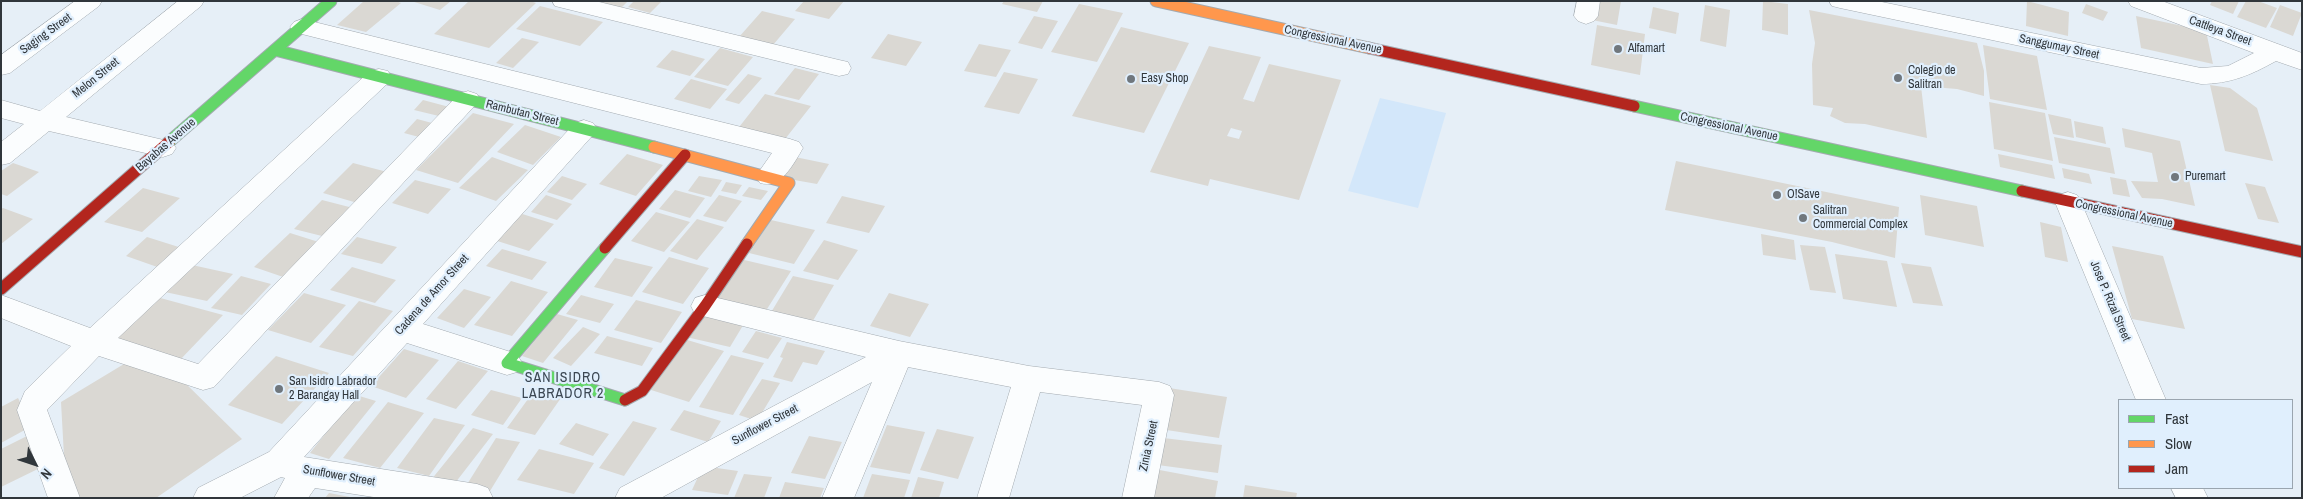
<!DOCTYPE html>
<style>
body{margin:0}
#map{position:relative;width:2303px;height:499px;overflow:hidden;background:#e6eff7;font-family:"Archivo Narrow",sans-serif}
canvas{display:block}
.frame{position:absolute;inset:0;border:2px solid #30363b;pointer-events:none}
.legend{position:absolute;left:2118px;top:399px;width:175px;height:90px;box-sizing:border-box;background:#e0effd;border:1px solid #9aa5af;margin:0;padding:6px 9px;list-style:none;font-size:15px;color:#30363b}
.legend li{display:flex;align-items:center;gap:10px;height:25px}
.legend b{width:25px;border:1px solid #9aa5af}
.north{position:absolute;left:10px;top:439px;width:50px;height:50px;-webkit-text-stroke:4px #e0effd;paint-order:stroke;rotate:131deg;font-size:14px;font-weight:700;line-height:20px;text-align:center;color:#30363b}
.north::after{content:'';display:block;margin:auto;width:18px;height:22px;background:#30363b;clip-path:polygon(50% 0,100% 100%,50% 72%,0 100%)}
</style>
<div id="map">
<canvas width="2303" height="499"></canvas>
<div class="frame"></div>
<ul class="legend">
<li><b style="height:6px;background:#63d668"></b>Fast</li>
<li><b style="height:6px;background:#ff974d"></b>Slow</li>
<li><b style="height:6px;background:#b3261e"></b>Jam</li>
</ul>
<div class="north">N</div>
</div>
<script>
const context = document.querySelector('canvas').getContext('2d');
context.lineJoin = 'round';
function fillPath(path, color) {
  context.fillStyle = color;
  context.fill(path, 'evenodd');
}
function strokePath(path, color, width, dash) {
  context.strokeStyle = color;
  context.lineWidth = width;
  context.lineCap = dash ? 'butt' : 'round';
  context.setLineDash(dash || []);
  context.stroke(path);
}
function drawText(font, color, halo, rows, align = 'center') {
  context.font = font + ' "Archivo Narrow",sans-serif';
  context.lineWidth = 4.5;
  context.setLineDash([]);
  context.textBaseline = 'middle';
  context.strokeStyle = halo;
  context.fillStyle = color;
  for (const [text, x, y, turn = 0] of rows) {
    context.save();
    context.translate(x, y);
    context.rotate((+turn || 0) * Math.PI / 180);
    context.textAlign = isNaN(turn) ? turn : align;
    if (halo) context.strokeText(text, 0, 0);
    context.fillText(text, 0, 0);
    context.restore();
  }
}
fillPath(new Path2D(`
 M1380,98L1446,113L1418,208L1348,191Z`), '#d3e7fa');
fillPath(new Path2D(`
 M364,1H396L401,3L366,32L337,25Z
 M411,1H451L440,10Z
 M469,1H530L536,3L489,48L434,34Z
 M594,1H628L621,8Z
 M634,1H662L650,13L628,7Z
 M804,1H844L829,19L795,11Z
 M1004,1H1043L1037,12L1002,4Z
 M1595,1H1621L1617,25L1592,20Z
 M1763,1L1788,4V35L1762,30Z
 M2027,1L2069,12L2068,36L2026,26Z
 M2212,1H2239L2233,14L2210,5Z
 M2246,1H2258L2277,8L2266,28L2237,17Z
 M1079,4L1123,13L1097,62L1051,52Z
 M2086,4L2108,12L2103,21L2082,13Z
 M1705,5L1730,10L1726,47L1700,41Z
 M2280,5L2302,13L2293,36L2270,27Z
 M540,6L603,22L580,46L516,29Z
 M1653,7L1679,13L1676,34L1649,28Z
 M1809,10L1977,43L1984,71V96L1957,89L1921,86L1927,138L1865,124L1845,123L1830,116L1833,108L1813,105L1812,64L1815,43Z
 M762,11L795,19L773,45L739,37Z
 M1034,16L1058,21L1042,49L1018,43Z
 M2136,16L2206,31L2213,64L2141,48Z
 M1597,25L1645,34L1640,75L1591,65Z
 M1121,27L1189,43L1144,133L1072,116Z
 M888,34L922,42L906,66L871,58Z
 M522,38L539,42L513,68L496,63Z
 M979,44L1011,50L996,77L964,71Z
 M1983,45L2037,56L2047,110L1990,99Z
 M1209,46L1261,57L1243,99L1254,102L1269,64L1341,80L1299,200L1210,179L1208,186L1150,172ZM1231,128L1242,131L1239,139L1227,136Z
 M720,48L753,57L728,86L694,77Z
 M672,50L705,59L690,76L656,67Z
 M795,68L819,74L799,100L774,94Z
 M1004,72L1038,79L1019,114L984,107Z
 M748,74L762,78L739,104L725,100Z
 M691,79L727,89L710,109L674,99Z
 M2210,85L2230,88L2257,108L2273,161L2225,151Z
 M765,94L811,106L782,143L736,131Z
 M423,100L453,108L443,117L414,110Z
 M1989,102L2045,113L2053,161L1994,149Z
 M473,113L514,124L458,183L416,170Z
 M2048,114L2071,119L2074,138L2053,134Z
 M417,119L432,123L419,137L404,133Z
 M2074,121L2103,127L2106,144L2076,137Z
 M525,125L561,137L533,165L497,152Z
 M2122,128L2180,141L2195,206L2162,199L2142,198L2131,181L2158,182L2152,153L2125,147Z
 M2054,137L2110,148L2115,174L2059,163Z
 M627,154L663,165L636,196L599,184Z
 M1998,154L2052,165L2055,179L2000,167Z
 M492,157L528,170L496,201L459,188Z
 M795,157L829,164L817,184L783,178Z
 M1676,161L1899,207L1895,258L1832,242L1665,210Z
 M13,163L39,172L7,196L1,194V171Z
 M353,163L391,173L361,204L323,193Z
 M2062,168L2089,174L2092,184L2064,178Z
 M562,176L587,184L572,200L547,192Z
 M699,176L722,180L711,197L688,191Z
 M2110,177L2126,180L2130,197L2113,194Z
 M415,180L451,189L428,214L392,203Z
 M726,182L742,185L736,194L721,191Z
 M2245,183L2265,187L2279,223L2258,219Z
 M749,187L768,191L761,200L742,196Z
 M143,188L180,198L142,232L104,222Z
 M675,190L705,198L690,218L659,209Z
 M546,195L572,204L557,220L531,212Z
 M719,195L742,201L726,222L703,216Z
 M1920,195L1977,206L1984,247L1925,235Z
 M842,196L885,206L869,233L826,223Z
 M322,200L357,209L330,238L294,229Z
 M3,208L33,219L1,244V209Z
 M516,212L554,224L529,251L491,239Z
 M656,212L690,222L664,252L631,241Z
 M697,219L724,227L697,260L670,251Z
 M771,220L815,230L794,264L749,253Z
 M2040,222L2061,227L2068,262L2045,257Z
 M290,233L325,244L289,279L254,267Z
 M1761,234L1794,240L1796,260L1763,255Z
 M147,237L185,249L163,269L126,256Z
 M357,237L397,247L382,264L341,254Z
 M824,240L858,250L838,280L803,271Z
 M1800,245L1825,247L1836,293L1810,290Z
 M2112,246L2163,256L2185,329L2132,319Z
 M502,249L547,262L532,280L486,266Z
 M1835,254L1887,261L1897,307L1843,299Z
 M669,257L709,268L683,304L642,292Z
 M615,258L653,267L632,297L594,287Z
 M740,259L791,271L762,317L710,303Z
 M1901,263L1931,267L1943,306L1913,303Z
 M192,265L233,274L207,301L165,292Z
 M352,267L396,280L375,303L330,290Z
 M241,276L271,284L242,315L211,308Z
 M793,276L834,285L811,324L770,314Z
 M511,281L548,292L512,336L474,325Z
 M464,289L491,297L464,328L437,318Z
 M304,293L346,305L311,343L268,330Z
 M889,293L929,304L910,337L870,326Z
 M581,295L614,304L600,323L566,314Z
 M153,296L223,315L179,361L108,340Z
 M636,300L682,312L661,343L614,330Z
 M359,301L393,311L353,356L319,347Z
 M702,312L745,322L730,347L686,337Z
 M557,314L578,320L543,363L522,356Z
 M583,327L600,334L571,366L553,358Z
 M756,331L782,338L768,359L742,352Z
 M607,336L653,348L642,366L594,353Z
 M684,339L724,351L689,402L648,389Z
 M787,342L825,351L817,365L803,362L792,382L773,377L783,358L780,357Z
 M404,349L439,360L406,398L371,386Z
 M731,355L764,363L733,415L699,407Z
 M276,356L329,373L282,424L228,405Z
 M458,361L488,371L456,409L426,399Z
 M124,364L175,373L242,439L156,498H80L65,474L61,402Z
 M762,379L780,383L757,421L739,415Z
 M536,388L563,395L535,435L507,428Z
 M1169,388L1227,397L1219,438L1160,429Z
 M491,390L522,398L503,425L471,415Z
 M356,395L376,401L329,459L310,453Z
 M18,398L32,426L1,443V407Z
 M388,402L424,413L380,468L343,458Z
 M684,410L721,421L708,442L670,430Z
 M434,418L465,425L429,476L397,468Z
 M633,421L657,428L624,476L599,468Z
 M576,423L609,434L593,456L559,444Z
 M887,425L925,432L910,474L870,467Z
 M473,428L493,434L452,487L431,480Z
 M937,429L974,437L958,479L920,470Z
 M33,433L44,466L1,487V449Z
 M809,436L842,442L825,479L791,473Z
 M1155,437L1222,445L1218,473L1150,464Z
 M496,438L520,442L490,491L466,486Z
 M539,449L594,463L574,494L517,480Z
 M703,466L738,471L728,495L692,490Z
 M1149,468L1218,481L1215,498H1142Z
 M744,474L772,477L764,498H734Z
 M872,474L910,480L904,498H863Z
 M918,477L944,482L939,498H911Z
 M785,482L824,488L820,498H779Z
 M1245,485L1297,493L1296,498H1243Z
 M329,493L350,497V498H325Z`), '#dad8d3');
const street = new Path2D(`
 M75,1H102L99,6L10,73L1,75V55Z
 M178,1H204L201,6L66,117L172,142L176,148L172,154L163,157L49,131L10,163L1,165V142L24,124L1,118V100L40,111Z
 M552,1H595L839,60L848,62L851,68L848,74L839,76L563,8L555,6Z
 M1577,1H1600L1598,16L1594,21L1586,24L1578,21L1574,16Z
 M1829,1H1877L2201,68L2228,66L2254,53L2131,6L2128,1H2162L2302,53V70L2276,61C2251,75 2230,84 2201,84L1840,8L1832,6Z
 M302,19L790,139L799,142L803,148C793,165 781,189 760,183L756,176L772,153L294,32L290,27L294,22Z
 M379,69L388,71L391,77L388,83L118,338L198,364L459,94L468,91L477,94L480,100L214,387L203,390L99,356L47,410L80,498H48L17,410L25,391L71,346L1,318V295L90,328L370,71Z
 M584,120L593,123L597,129L593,135L423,324L517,354L522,363L517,372L507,375L407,343L304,457L477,484L488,488L493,498H380L315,488L308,498H274L285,478L281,477L240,498H193L198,488L269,452L575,123Z
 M2068,192L2077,195L2081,202L2166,400H2136L2055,202L2059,195Z
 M705,295L899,341L1029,366L1159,382L1170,386L1174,395L1154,498H1122L1142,405L1040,392L1009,498H977L1011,387L908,367L854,498H822L872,382L661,498H615L620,488L866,357L695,314L691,306L695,298Z
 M2171,488H2203L2208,498H2176Z`);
const fast = new Path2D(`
 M275,50L654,147
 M1634,106L2022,191
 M170,141L331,1
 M605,248L507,363L625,400`);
const slow = new Path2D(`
 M1156,1L1369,48
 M654,147L789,183L747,244`);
const jam = new Path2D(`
 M1369,48L1634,106
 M2022,191L2302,252
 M605,248L685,155
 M1,289L170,141
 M625,400L642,391L705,306L747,244`);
strokePath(street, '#a3aab0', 1);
strokePath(fast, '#a3aab0', 13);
strokePath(slow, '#a3aab0', 13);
strokePath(jam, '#a3aab0', 13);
fillPath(street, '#fbfdfe');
strokePath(fast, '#63d668', 11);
strokePath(slow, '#ff974d', 11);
strokePath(jam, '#b3261e', 11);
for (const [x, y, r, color] of [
 [1618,49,5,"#70777d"],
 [1898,78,5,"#70777d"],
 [1131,79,5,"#70777d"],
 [2175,177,5,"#70777d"],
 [1777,195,5,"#70777d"],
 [1803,218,5,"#70777d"],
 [279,389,5,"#70777d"]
]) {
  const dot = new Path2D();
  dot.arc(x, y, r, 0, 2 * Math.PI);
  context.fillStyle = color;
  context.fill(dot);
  strokePath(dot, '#e0effd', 2);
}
drawText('12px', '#30363b', '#e0effd', [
 ["Cattleya Street",2220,31,20],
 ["Saging Street",46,34,-36],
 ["Congressional Avenue",1333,40,12],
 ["Sanggumay Street",2059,47,12],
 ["Melon Street",96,78,-39],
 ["Rambutan Street",522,113,14],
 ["Congressional Avenue",1729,127,12],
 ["Bayabas Avenue",166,145,-41],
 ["Congressional Avenue",2124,214,12],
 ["Cadena de Amor Street",432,295,-48],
 ["Jose P. Rizal Street",2110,301,67],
 ["Sunflower Street",765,425,-28],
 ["Zinia Street",1149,446,-78],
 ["Sunflower Street",339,476,10]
]);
drawText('12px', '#30363b', '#e0effd', [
 ["Alfamart",1628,49],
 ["Colegio de",1908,71],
 ["Salitran",1908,85],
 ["Easy Shop",1141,79],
 ["Puremart",2185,177],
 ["O!Save",1787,195],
 ["Salitran",1813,211],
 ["Commercial Complex",1813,225],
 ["San Isidro Labrador",289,382],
 ["2 Barangay Hall",289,396]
], 'left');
context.letterSpacing = '1px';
drawText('14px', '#3b4753', '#e0effd', [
 ["SAN ISIDRO",563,378],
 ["LABRADOR 2",563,394]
]);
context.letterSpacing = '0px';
</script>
